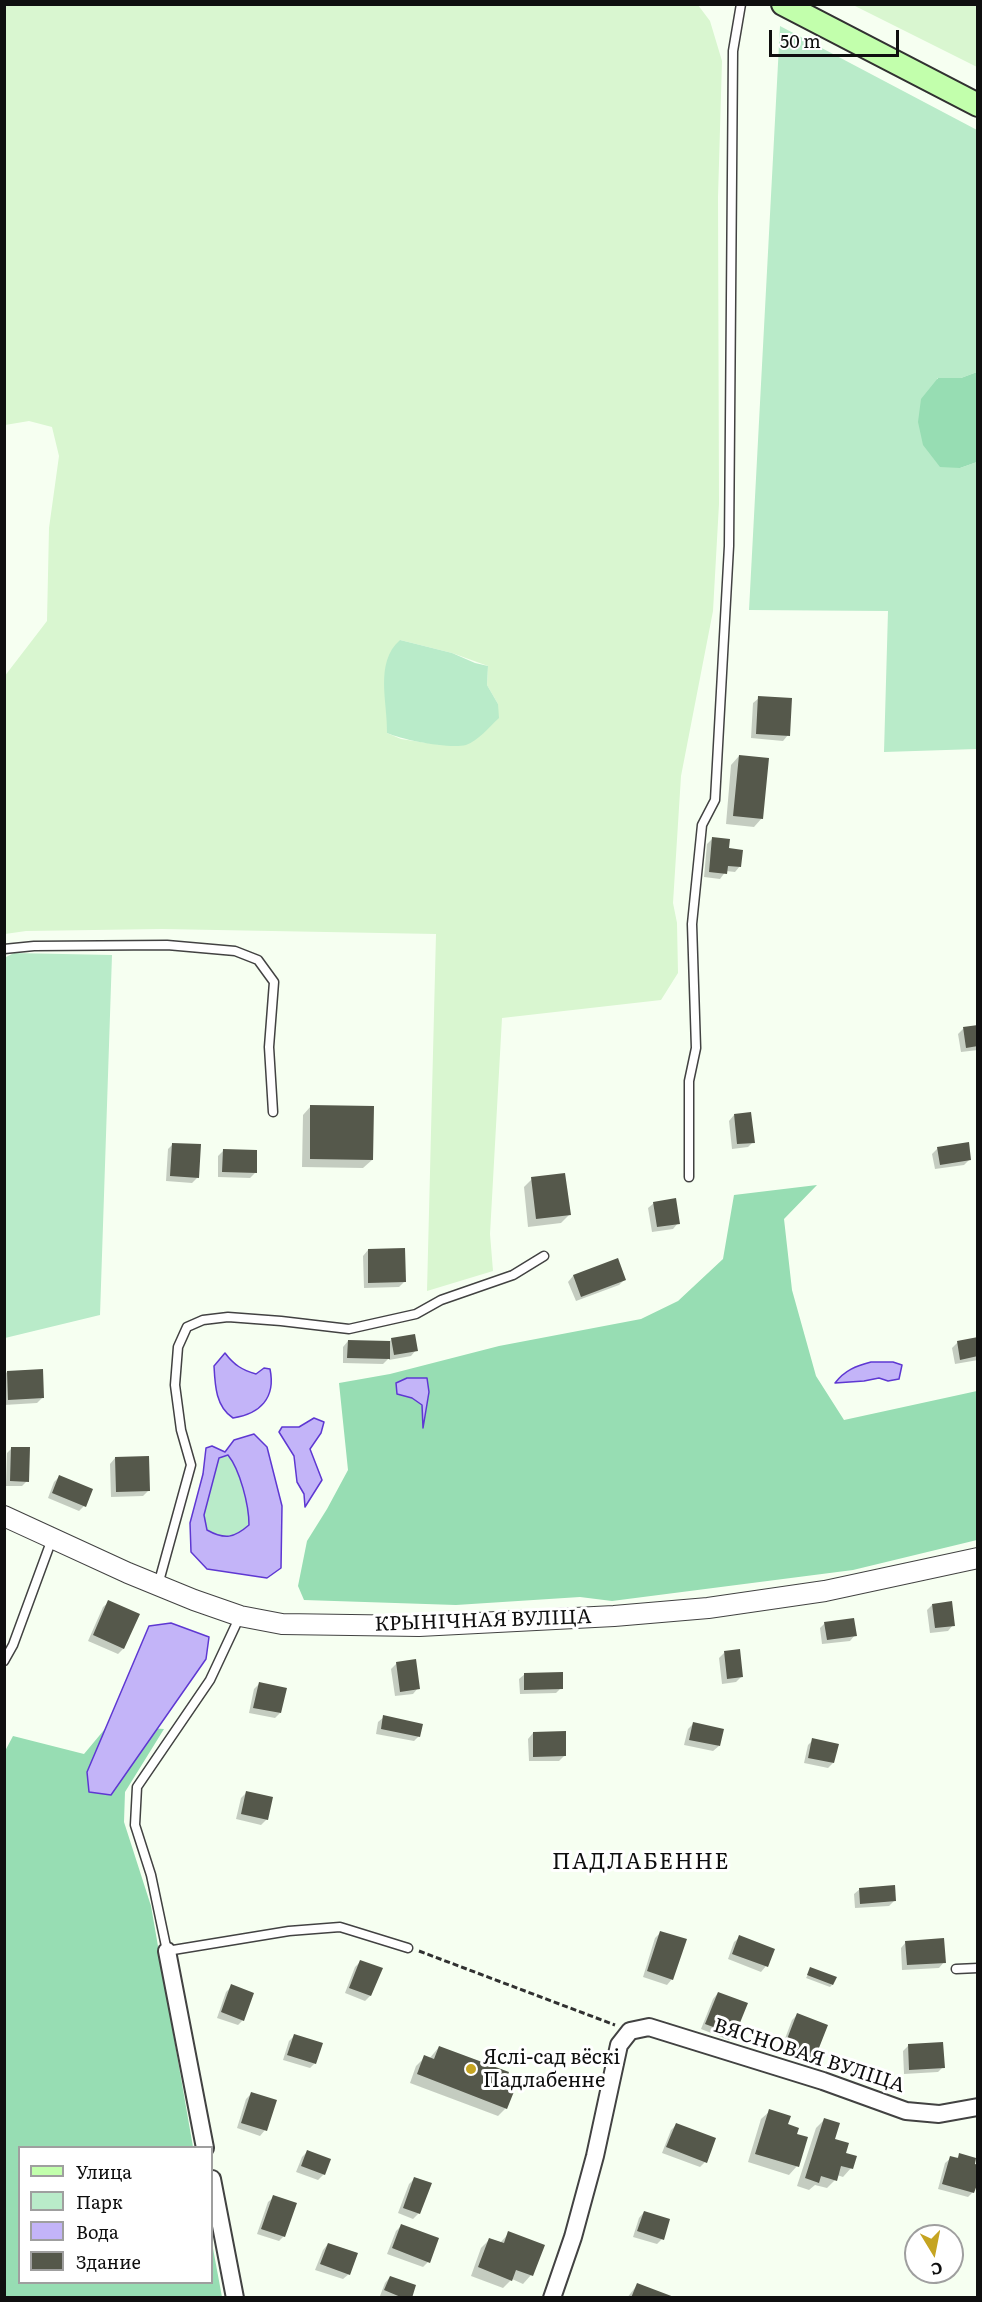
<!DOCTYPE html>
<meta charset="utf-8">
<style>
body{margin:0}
#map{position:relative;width:982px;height:2302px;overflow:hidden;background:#f6fff1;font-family:Literata,serif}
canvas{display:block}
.frame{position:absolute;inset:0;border:6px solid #0f0f0f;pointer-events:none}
.legend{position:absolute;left:18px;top:2146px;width:195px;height:138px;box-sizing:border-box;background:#fff;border:2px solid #9f9f9f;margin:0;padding:8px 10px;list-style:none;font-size:18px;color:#0f0f0f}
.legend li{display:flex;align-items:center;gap:12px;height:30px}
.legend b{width:30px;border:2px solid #9f9f9f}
.north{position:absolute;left:904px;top:2224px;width:60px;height:60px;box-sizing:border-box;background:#fff;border:2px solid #9f9f9f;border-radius:50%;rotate:170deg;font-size:16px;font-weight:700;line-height:24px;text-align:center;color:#0f0f0f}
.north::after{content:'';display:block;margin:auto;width:21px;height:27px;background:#c5a421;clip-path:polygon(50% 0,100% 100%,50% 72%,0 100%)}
.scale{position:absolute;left:769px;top:30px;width:130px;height:27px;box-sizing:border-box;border:3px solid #0f0f0f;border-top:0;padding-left:8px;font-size:18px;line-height:21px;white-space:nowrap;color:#0f0f0f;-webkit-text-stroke:4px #fff;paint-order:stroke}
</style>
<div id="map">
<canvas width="982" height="2302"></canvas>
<div class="frame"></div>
<ul class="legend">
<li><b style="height:8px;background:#c2ffac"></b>Улица</li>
<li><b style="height:16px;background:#b9ebc9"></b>Парк</li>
<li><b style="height:16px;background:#c3b4f8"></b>Вода</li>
<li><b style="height:16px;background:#55584b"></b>Здание</li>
</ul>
<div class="north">С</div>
<div class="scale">50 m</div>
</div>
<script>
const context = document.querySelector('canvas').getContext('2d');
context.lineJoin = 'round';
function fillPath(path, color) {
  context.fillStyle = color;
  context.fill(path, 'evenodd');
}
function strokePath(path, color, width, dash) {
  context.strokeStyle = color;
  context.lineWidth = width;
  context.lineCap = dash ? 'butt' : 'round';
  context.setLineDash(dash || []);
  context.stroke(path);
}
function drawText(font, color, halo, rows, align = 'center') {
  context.font = font + ' Literata,serif';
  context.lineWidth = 6;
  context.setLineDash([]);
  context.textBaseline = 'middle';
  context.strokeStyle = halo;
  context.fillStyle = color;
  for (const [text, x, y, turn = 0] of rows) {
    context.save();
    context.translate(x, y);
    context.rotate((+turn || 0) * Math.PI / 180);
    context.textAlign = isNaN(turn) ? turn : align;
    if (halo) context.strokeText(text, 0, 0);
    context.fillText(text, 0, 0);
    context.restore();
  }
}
fillPath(new Path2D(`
 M5,5H698L710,21L722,61L718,197L719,504L713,611L681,776L673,903L677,923L678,973L661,1000L502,1018L490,1234L493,1271L427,1291L436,934L162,929L26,931L5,934L4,677L47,621L49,528L59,456L52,427L29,421L5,425ZM400,640L452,653L488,666L487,685L498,704L465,745L434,744L401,739L387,733V714Z
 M853,5H977V67Z`), '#d9f6d0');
fillPath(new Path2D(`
 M780,26L977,130V372L961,378H937L960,468L977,462V749L884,752L888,611L749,610Z
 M400,640L452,653L475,663L488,666L487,685L498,704L499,718C489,727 478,741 466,745C449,749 403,740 387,733C388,703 374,663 400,640Z
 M14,953L112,955L100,1315L5,1338L4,958Z
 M228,1455C240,1471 249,1505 249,1525C233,1538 225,1540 206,1530L204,1515L219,1458Z`), '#b9ebc9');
fillPath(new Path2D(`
 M977,372V462L960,468L940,467L923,445L918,422L921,399L938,378H961Z
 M817,1185L784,1219L792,1290L816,1376L844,1420L977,1391V1540L853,1570L612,1601L580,1597L456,1605L304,1600L298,1586L307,1541L327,1509L348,1470L339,1383L390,1374L499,1346L641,1319L678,1301L723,1259L734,1195Z
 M119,1712L148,1728L164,1729L125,1792L124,1822L151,1906L193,2147L20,2148V2282H212V2243L222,2297H5L4,1753L13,1736L84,1754Z`), '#97ddb3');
const water = new Path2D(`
 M225,1353C234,1365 242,1370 256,1374L264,1368L270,1369C276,1398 260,1414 233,1418C216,1407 215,1386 214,1366Z
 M871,1362H893L902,1365L899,1379L888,1381L879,1378L864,1381L835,1383C845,1370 856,1366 871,1362Z
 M407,1378H427L429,1392L423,1428L422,1405L412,1398L397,1394L396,1383Z
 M314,1418L324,1422L321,1433L310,1449L322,1480L305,1507L304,1494L297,1482L294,1456L279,1432L282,1427H299Z
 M254,1434L267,1447L282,1506L281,1568L267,1578L207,1569L191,1552L190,1523L203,1474L206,1448L212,1446L225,1452L234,1440ZM228,1455C240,1470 249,1505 249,1525C234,1538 225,1540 207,1530L204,1515L219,1458Z
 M171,1623L209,1637L206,1659L111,1795L89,1792L87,1772L149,1626Z`);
fillPath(water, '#c3b4f8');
strokePath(water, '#5e38d2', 1.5);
fillPath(new Path2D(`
 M759,698L788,735L783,741L751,738L753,703Z
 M739,756L762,818L754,827L726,824L731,765Z
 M712,839L727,850L740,866L735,872L726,871L720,879L704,877L707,844Z
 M978,1027V1050L961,1052L958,1034L963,1029Z
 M311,1106L372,1160L363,1168L302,1167L303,1115Z
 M734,1115L753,1142L748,1147L732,1149L729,1121Z
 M173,1144L197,1178L192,1183L166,1181L168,1149Z
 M938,1148L970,1159L964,1165L935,1169L932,1154Z
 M224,1150L255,1173L250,1178L218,1177V1156Z
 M532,1179L569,1215L561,1223L528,1227L524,1187Z
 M654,1203L678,1223L673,1229L652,1232L648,1208Z
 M368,1250L404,1282L399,1287L364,1288L363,1256Z
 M617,1260L624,1280L619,1285L576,1301L568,1282L573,1276Z
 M392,1339L416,1350L411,1356L389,1360V1358L383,1364L343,1363V1347L348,1341L389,1342Z
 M978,1339V1360L955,1364L952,1348L958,1342Z
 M7,1372L42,1398L37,1403L4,1405V1375Z
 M12,1448L27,1481L22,1486H6L7,1453Z
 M115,1458L148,1491L143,1496L111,1497L110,1464Z
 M59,1477L84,1506L79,1511L48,1498L54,1482Z
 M109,1602L123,1649L118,1654L88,1641L103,1607Z
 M932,1605L953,1625L948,1631L930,1633L927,1610Z
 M825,1623L855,1635L850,1641L822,1644L820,1628Z
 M724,1653L742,1676L736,1682L722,1684L719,1658Z
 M397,1663L418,1688L413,1694L395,1696L391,1669Z
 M525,1674L561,1688L556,1693L520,1694L519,1679Z
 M259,1684L280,1713L275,1718L249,1713L254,1689Z
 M384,1717L419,1736L414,1741L376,1734L378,1722Z
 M693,1724L719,1746L713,1751L684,1745L688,1729Z
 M533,1733L565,1755L559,1761H529L528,1739Z
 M813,1740L833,1763L828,1768L804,1763L808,1745Z
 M246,1793L267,1819L261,1825L236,1819L241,1798Z
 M860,1889L894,1901L889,1906L855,1908L854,1894Z
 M661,1932L672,1979L667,1985L643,1977L655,1938Z
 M740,1937L773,1950L766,1966L761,1972L728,1959L734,1942Z
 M906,1942L944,1962L939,1968L902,1970L901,1948Z
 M361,1961L370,1996L365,2001L345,1993L355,1967Z
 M811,1969L832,1985L830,1987L806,1978Z
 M232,1986L243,2020L238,2025L217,2018L226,1992Z
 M718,1993L734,2035L729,2040L701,2029L713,1999Z
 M797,2015L814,2057L808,2063L780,2052L792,2020Z
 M294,2036L315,2063L310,2068L283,2060L289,2041Z
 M908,2046L943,2067L938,2072L904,2074L903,2051Z
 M439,2047L506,2108L498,2116L410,2083L416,2066L425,2057L429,2059Z
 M251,2094L265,2130L260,2136L237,2128L246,2099Z
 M770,2111L795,2135L797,2166L789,2175L748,2162L761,2119Z
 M824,2120L833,2140L844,2154L851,2168L843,2177L837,2175L835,2180L827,2188L815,2185L809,2190L797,2186L816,2128Z
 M676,2125L705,2162L700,2167L662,2153L671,2130Z
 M307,2152L324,2174L318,2180L296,2172L302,2157Z
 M960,2155L973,2192L968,2197L938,2189L945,2163L951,2158L956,2159Z
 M414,2179L419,2213L413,2219L398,2213L409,2184Z
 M274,2197L284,2236L279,2241L257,2234L268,2202Z
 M644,2212L662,2239L657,2244L633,2237L639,2218Z
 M402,2225L428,2262L423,2267L387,2254L396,2231Z
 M509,2233L543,2246L531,2275L523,2284L512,2279L503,2288L471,2276L481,2248L489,2240L500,2243Z
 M328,2244L349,2274L343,2279L315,2270L323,2250Z
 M390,2277L410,2298L380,2296L385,2283Z
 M637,2285L670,2298H627Z`), '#0003');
fillPath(new Path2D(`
 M758,696L792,698L790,736L756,734Z
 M739,755L769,758L763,819L733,816Z
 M712,837L730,839L729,848L743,850L741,867L728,866L727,874L709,872Z
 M978,1025V1046L966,1048L963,1027Z
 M310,1105L374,1106L373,1160L310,1159Z
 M751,1112L755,1143L737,1144L734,1114Z
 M969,1142L971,1160L940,1165L937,1147Z
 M172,1143L201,1144L199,1178L170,1176Z
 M223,1149L257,1150V1173L222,1172Z
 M565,1173L571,1215L536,1219L531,1177Z
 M676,1198L680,1224L657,1227L653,1202Z
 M405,1248L406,1282L368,1283V1249Z
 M618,1258L626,1280L581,1297L573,1275Z
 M415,1334L418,1351L394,1355L391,1338Z
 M978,1337V1356L960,1360L957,1341Z
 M348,1340L390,1341V1359L347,1358Z
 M43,1369L44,1398L8,1400L7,1371Z
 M11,1447H30L29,1482L10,1481Z
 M149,1456L150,1491L116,1492L115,1457Z
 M59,1475L93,1489L86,1507L52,1493Z
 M108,1600L140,1614L124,1649L93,1635Z
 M952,1601L955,1626L935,1628L932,1604Z
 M854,1618L857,1636L827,1640L824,1622Z
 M740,1649L743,1677L727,1679L724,1651Z
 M416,1659L420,1689L400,1692L396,1662Z
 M563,1672V1689L524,1690V1673Z
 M259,1682L287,1688L281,1713L253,1708Z
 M383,1715L423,1724L420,1737L381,1729Z
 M693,1722L724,1729L720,1746L689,1740Z
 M566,1731V1756L533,1757V1732Z
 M812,1738L839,1744L834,1763L808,1758Z
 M246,1791L273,1797L268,1820L241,1814Z
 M895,1885L896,1901L860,1904L859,1888Z
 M660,1931L687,1939L673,1980L647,1971Z
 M739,1935L775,1949L768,1967L732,1954Z
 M944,1938L946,1963L907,1965L905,1941Z
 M360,1960L383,1968L371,1996L349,1988Z
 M810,1967L837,1977L833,1985L807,1975Z
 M231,1984L254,1993L244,2021L221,2012Z
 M718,1992L748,2003L735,2035L705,2024Z
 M797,2013L828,2025L815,2058L784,2047Z
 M294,2034L323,2043L316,2064L287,2055Z
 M943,2042L945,2068L909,2070L908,2044Z
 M439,2046L509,2072L504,2085L515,2089L507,2109L417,2074L424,2055L434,2059Z
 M251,2092L277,2100L267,2131L241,2123Z
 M769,2109L791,2116L788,2124L799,2128L797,2134L808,2137L799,2167L755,2154Z
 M824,2118L840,2123L835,2139L849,2143L846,2153L857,2156L853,2169L841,2166L837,2181L821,2176L819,2183L805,2178Z
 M676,2123L716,2138L707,2163L666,2147Z
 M307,2150L331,2159L325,2175L301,2166Z
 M959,2153L976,2158L975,2164L978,2165V2182L974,2193L942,2184L950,2156L958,2158Z
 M414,2177L432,2183L420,2214L403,2208Z
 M273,2195L297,2203L285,2237L261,2229Z
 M644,2211L670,2219L664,2240L637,2231Z
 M401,2224L439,2238L430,2263L392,2248Z
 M508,2231L545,2245L533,2276L516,2270L512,2281L478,2267L489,2238L504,2243Z
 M328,2243L358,2253L350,2275L320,2264Z
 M390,2276L416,2285L412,2298H403L384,2290Z
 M637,2283L674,2297V2298H631Z`), '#55584b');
const service = new Path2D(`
 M4,949L34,946L167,945L235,951L258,960L274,982L269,1047L273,1112
 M689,1177V1081L696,1048L692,924L702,825L715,800L729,546L733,51L741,4
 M158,1585L191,1465L181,1430L175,1385L178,1347L187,1327L203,1320L228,1317L281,1321L349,1329L416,1314L441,1300L513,1275L544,1256
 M240,1616L210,1680L137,1787L135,1825L151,1875L167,1951L289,1931L340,1927L408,1948
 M4,1661L13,1645L52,1539
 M956,1969L978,1968`);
const minor = new Path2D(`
 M167,1951L205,2148
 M212,2179L235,2298
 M552,2298L573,2237L595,2156L619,2045L630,2031L649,2027L823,2081L906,2111L939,2114L978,2107`);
const tertiary = new Path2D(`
 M4,1516L128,1573L194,1600L240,1616L282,1624L419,1626L614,1616L708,1608L825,1591L978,1558`);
const secondary = new Path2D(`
 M783,4L978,105`);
strokePath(service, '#424242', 11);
strokePath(minor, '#424242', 20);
strokePath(tertiary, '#424242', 22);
strokePath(secondary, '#313131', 26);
strokePath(new Path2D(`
 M419,1951L615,2025`), '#313131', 3, [6, 3]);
strokePath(service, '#fff', 8);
strokePath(minor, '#fff', 16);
strokePath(tertiary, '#fff', 20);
strokePath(secondary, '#c2ffac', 22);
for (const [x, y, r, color] of [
 [471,2069,6,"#c5a421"]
]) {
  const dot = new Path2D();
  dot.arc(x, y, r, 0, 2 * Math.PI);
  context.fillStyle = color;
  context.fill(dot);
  strokePath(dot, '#fff', 2);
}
drawText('20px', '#0f0f0f', '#fff', [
 ["КРЫНІЧНАЯ ВУЛІЦА",483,1621,-2],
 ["ВЯСНОВАЯ ВУЛІЦА",809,2056,18]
]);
drawText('20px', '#0f0f0f', '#fff', [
 ["Яслі-сад вёскі",483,2058],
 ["Падлабенне",483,2081]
], 'left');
context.letterSpacing = '1.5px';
drawText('22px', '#0f0f0f', '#fff', [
 ["ПАДЛАБЕННЕ",641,1863]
]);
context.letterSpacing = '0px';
</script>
